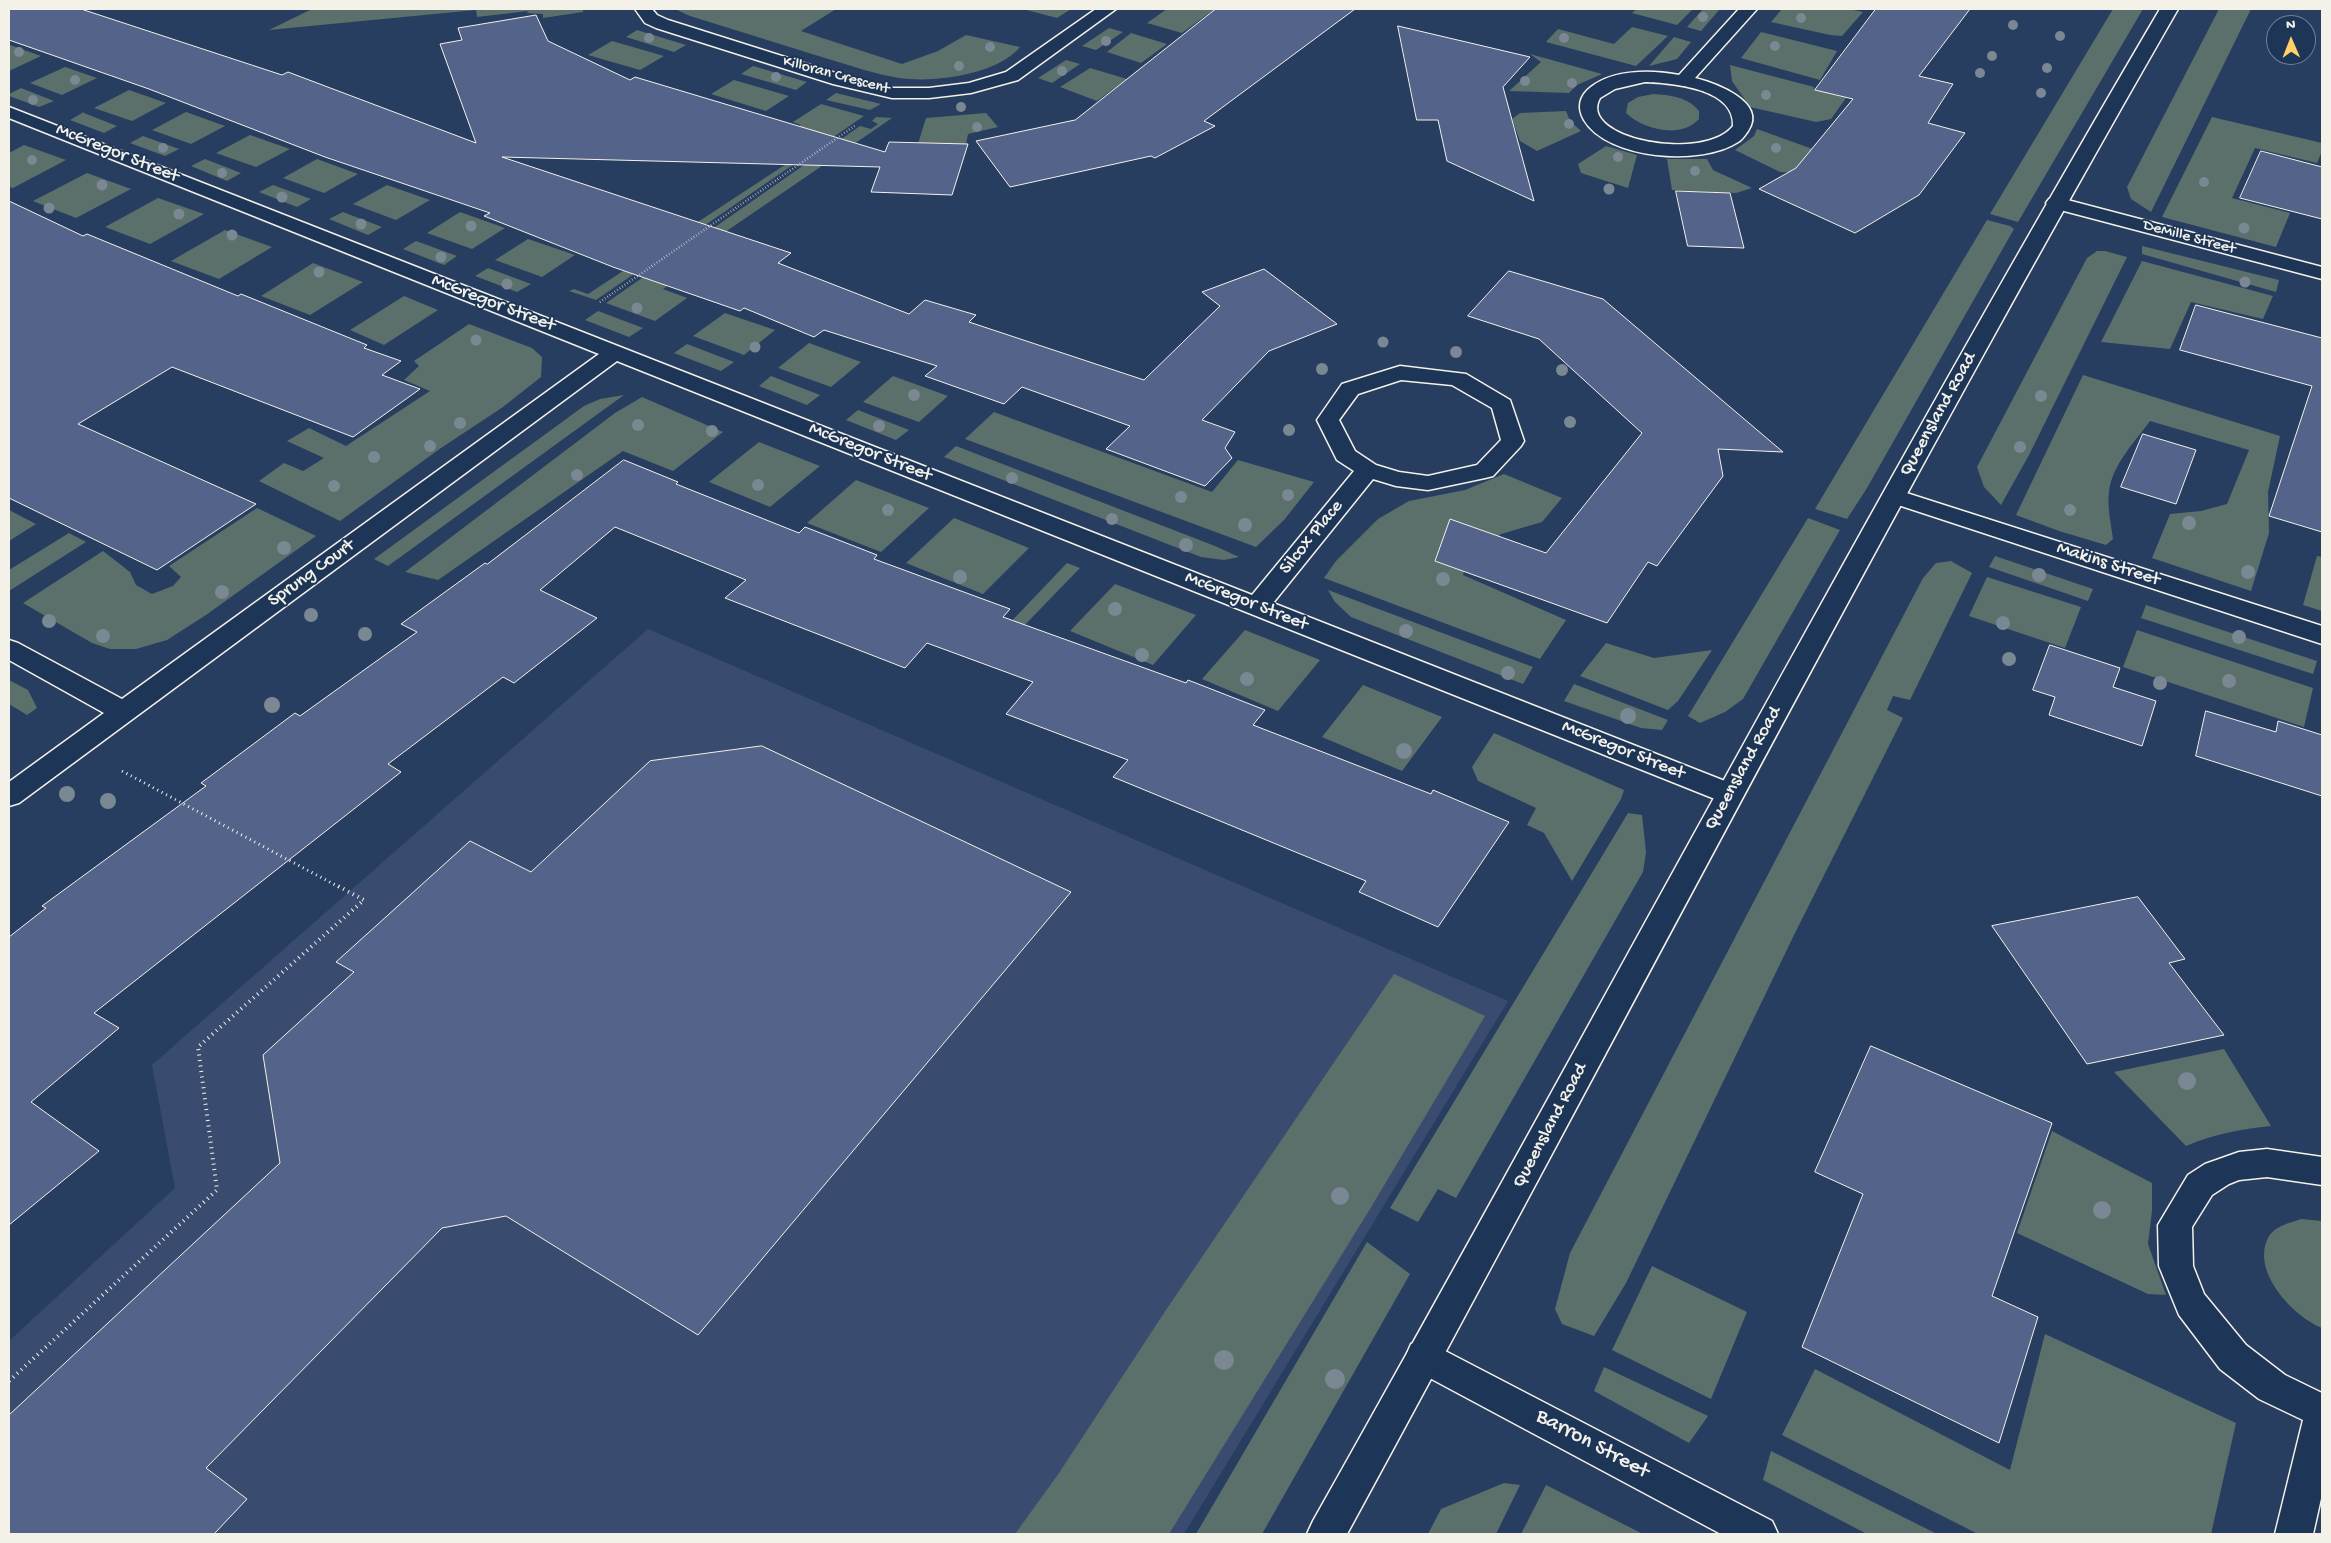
<!DOCTYPE html>
<style>
body{margin:0}
#map{position:relative;width:2331px;height:1543px;overflow:hidden;background:#283e61;font-family:"Gochi Hand",sans-serif}
canvas{display:block}
.frame{position:absolute;inset:0;border:10px solid #f4f1e8;pointer-events:none}
.north{position:absolute;left:2266px;top:15px;width:50px;height:50px;box-sizing:border-box;background:#1d3557;border:1px solid #738091;border-radius:50%;rotate:359deg;font-size:14px;font-weight:700;line-height:20px;text-align:center;color:#f4f1e8}
.north::after{content:'';display:block;margin:auto;width:18px;height:22px;background:#ffd166;clip-path:polygon(50% 0,100% 100%,50% 72%,0 100%)}
</style>
<div id="map">
<canvas width="2331" height="1543"></canvas>
<div class="frame"></div>
<div class="north">N</div>
</div>
<script>
const context = document.querySelector('canvas').getContext('2d');
context.lineJoin = 'round';
function fillPath(path, color) {
  context.fillStyle = color;
  context.fill(path, 'evenodd');
}
function strokePath(path, color, width, dash) {
  context.strokeStyle = color;
  context.lineWidth = width;
  context.lineCap = dash ? 'butt' : 'round';
  context.setLineDash(dash || []);
  context.stroke(path);
}
function drawText(font, color, halo, rows, align = 'center') {
  context.font = font + ' "Gochi Hand",sans-serif';
  context.lineWidth = 4;
  context.setLineDash([]);
  context.textBaseline = 'middle';
  context.strokeStyle = halo;
  context.fillStyle = color;
  for (const [text, x, y, turn = 0] of rows) {
    context.save();
    context.translate(x, y);
    context.rotate((+turn || 0) * Math.PI / 180);
    context.textAlign = isNaN(turn) ? turn : align;
    if (halo) context.strokeText(text, 0, 0);
    context.fillText(text, 0, 0);
    context.restore();
  }
}
fillPath(new Path2D(`
 M648,629L1508,1001L1184,1534H9V1341L175,1188L152,1065Z`), '#394c6f');
fillPath(new Path2D(`
 M312,9H583V12L543,18V14L527,13L528,11L477,17L476,10L269,30Z
 M675,9H836L801,31L902,64L938,51L966,35L1020,47C997,75 933,83 899,78C874,74 849,65 825,58C780,44 735,30 690,16Z
 M1023,9H1071L1057,18Z
 M1167,9H1215L1182,33L1147,23Z
 M1637,9H1693L1677,25L1632,13Z
 M1703,9L1719,10L1701,31L1687,27Z
 M1782,9H1849L1863,12L1842,36L1830,35L1771,22Z
 M2113,9H2143L2018,222L1990,214Z
 M2219,9H2251L2151,212L2131,199L2127,187Z
 M1632,27L1668,36L1636,66L1546,42L1558,29L1614,44Z
 M1109,28L1123,32L1096,50L1082,46Z
 M637,30L686,45L674,52L626,37Z
 M1761,32L1837,51L1820,80L1741,58Z
 M1131,33L1167,44L1141,63L1107,52Z
 M1674,37L1691,42L1677,59L1649,66Z
 M612,41L664,56L640,70L588,55Z
 M10,45L41,56L9,71Z
 M1530,54L1602,74L1577,85L1569,93L1509,91L1541,62Z
 M1066,60L1080,64L1052,83L1038,78Z
 M1730,65L1814,87L1813,89L1846,98L1831,119L1816,122L1750,107L1732,81Z
 M753,66L807,82L796,90L741,74Z
 M65,67L97,78L62,95L30,83Z
 M1090,68L1127,79L1097,101L1060,87Z
 M734,80L789,96L766,111L711,94Z
 M21,88L54,101L39,107L9,96V94Z
 M129,90L166,103L132,121L94,108Z
 M836,93L881,104L870,110L826,100Z
 M1653,94C1670,95 1688,97 1699,111V119C1681,139 1644,130 1626,113L1628,103L1638,97Z
 M821,104L864,116L596,300L569,291L574,289L588,294L803,153L773,143L801,125L793,122Z
 M1566,111L1570,121L1581,131L1537,151L1520,141L1512,119L1520,113Z
 M84,112V113L117,126L104,133L70,120Z
 M186,112L225,126L191,144L152,130Z
 M986,113L998,127L968,134L965,149L917,147L926,118Z
 M876,117L892,118L696,252L706,257L663,289L687,298L655,321L606,303L860,126L871,129L878,124L872,121Z
 M2212,117L2322,143V151L2317,163L2255,148L2232,198L2290,213L2276,247L2162,217Z
 M1757,129L1818,151L1809,173L1780,172L1735,150L1754,136Z
 M250,135L290,149L256,167L216,153Z
 M143,136L179,149L165,156L130,143Z
 M24,145L66,160L13,188L9,187V153Z
 M1606,146L1637,155L1628,188L1581,173L1578,164Z
 M205,159L241,173L227,181L191,166Z
 M317,159L358,174L324,193L283,178Z
 M1667,159H1707L1713,170L1752,188L1736,193L1672,190Z
 M87,173L131,189L76,218L33,201Z
 M273,185L311,199L297,207L259,192Z
 M387,185L430,200L396,220L353,204Z
 M158,198L204,214L150,244L105,227Z
 M343,212L382,227L368,235L329,219Z
 M460,212L505,228L472,249L427,233Z
 M1987,220L2010,226L2014,229L1867,488L1847,519L1815,509Z
 M225,230L272,247L219,279L171,261Z
 M528,239L575,255L542,277L495,260Z
 M416,241L457,256L444,265L403,249Z
 M2142,246L2279,280L2276,292L2142,254Z
 M2097,251H2105L2127,257L2029,455L2001,505L1984,487L1977,467L2087,258Z
 M2142,261L2273,296L2263,319L2191,302L2170,349L2101,342Z
 M313,263L363,282L310,315L261,296Z
 M488,268L531,284L517,292L475,276Z
 M404,296L438,310L384,345L350,330Z
 M598,311L643,328L629,337L585,320Z
 M725,313L775,330L744,355L693,336Z
 M469,324L532,348L542,357L541,377L503,407L441,448L340,521L259,481L284,463L303,471L324,458L287,441L309,428L346,446L430,391L404,380L419,366L414,361Z
 M809,343L861,362L831,387L778,368Z
 M687,344L734,362L721,371L674,353Z
 M2083,375L2280,436L2268,492L2269,533L2251,591L2152,558L2170,514L2201,511L2227,504L2249,450L2150,421C2134,443 2112,465 2109,492C2107,507 2111,524 2113,539L2106,545L2059,531L2016,515Z
 M771,376L820,395L807,405L759,386Z
 M893,376L948,396L919,422L863,402Z
 M624,395L388,566L374,559L584,406L600,399Z
 M642,397L723,432L673,471L623,451L438,580L405,572L615,413Z
 M858,410L909,430L896,440L846,420Z
 M994,412L1212,492L1238,460L1314,482L1284,520L1256,547L965,439Z
 M759,442L820,466L770,507L709,482Z
 M956,446L1215,546L1239,557L1224,560L1201,557L944,457Z
 M1504,474L1562,498L1542,522L1501,534L1466,564L1463,575L1566,620L1540,659L1324,578L1336,561L1378,519L1409,501L1465,490Z
 M856,480L929,508L881,552L807,523Z
 M257,508L316,536L206,615L167,640L136,649H110L92,643L23,603L103,551L130,572L136,585L152,594L173,586L181,577L169,566Z
 M9,510L36,524L9,541Z
 M954,518L1029,548L983,594L906,563Z
 M1808,518L1840,530L1743,699L1725,712L1700,723L1688,716Z
 M69,533L86,542L9,591V570Z
 M1995,556L2093,589L2088,601L1989,567Z
 M2317,556L2322,557V611L2303,605Z
 M1951,561L1972,573L1910,700L1893,696L1887,710L1903,718L1794,935L1626,1283L1594,1336L1562,1324L1555,1309L1570,1253L1923,578L1936,563Z
 M1067,563L1080,568L1018,632L1005,628Z
 M1987,577L2081,607L2065,648L1969,616Z
 M1115,584L1196,615L1153,665L1070,631Z
 M1328,590L1533,667L1523,684L1351,617L1335,602Z
 M2146,605L2317,661L2313,674L2141,618Z
 M1245,630L1320,660L1278,711L1202,679Z
 M2137,630L2313,688L2304,727L2123,667Z
 M1606,643L1654,658L1712,650L1678,701L1668,710L1580,676Z
 M9,680L28,690L37,708L27,715L9,704Z
 M1574,684L1668,720L1662,730L1641,728L1564,701Z
 M1363,685L1442,717L1402,771L1322,737Z
 M1494,733L1624,790L1621,799L1572,881L1544,833L1527,825L1536,808L1478,781L1472,767Z
 M1628,813L1642,815L1646,852L1643,872L1456,1198L1438,1189L1418,1222L1390,1208Z
 M1394,974L1485,1016L1370,1209L1169,1534H1015L1057,1476L1166,1310Z
 M2224,1049L2271,1126C2241,1129 2214,1134 2186,1146L2114,1072Z
 M2052,1131L2152,1183V1211L2148,1244L2166,1295L2148,1294L2017,1233Z
 M2301,1219L2322,1221V1328C2293,1316 2251,1272 2268,1238C2274,1226 2290,1223 2301,1219Z
 M1367,1242L1410,1274L1262,1534H1196Z
 M1652,1266L1747,1312L1711,1399L1612,1350Z
 M2045,1334L2236,1423L2211,1534H1978L1782,1435L1815,1369L2010,1470Z
 M1604,1367L1708,1416L1689,1443L1594,1391Z
 M1771,1451L1937,1534H1867L1763,1480Z
 M1504,1483L1520,1485L1496,1534H1428L1441,1509Z
 M1546,1485L1643,1534H1521Z`), '#5b6f6b');
const building = new Path2D(`
 M9,9H81L282,75L288,72L476,143L440,44L462,40L458,28L536,15L548,41L630,80L635,77L885,152L889,142L968,144L952,195L871,192L880,167L502,157L791,253L778,263L909,314L925,300L976,315L969,322L1144,380L1220,306L1202,292L1264,269L1337,324L1269,351L1202,420L1235,432L1225,448L1232,458L1205,486L1106,449L1130,426L1022,387L1004,404L925,376L937,366L824,330L814,337L744,308L740,311L613,267L484,216L490,213L325,157L149,89L9,40Z
 M1216,9H1355L1204,121L1215,126L1155,158L1151,156L1010,187L976,141L1075,120Z
 M1876,9H1970L1919,76L1953,84L1928,123L1965,133L1919,195L1855,233L1759,189L1796,168L1853,99L1815,90Z
 M1398,26L1530,57L1503,87L1534,201L1447,161L1438,120H1417Z
 M2261,151L2322,167V219L2240,198Z
 M1676,191L1730,193L1744,248L1688,246Z
 M9,201L83,236L87,234L238,296L241,294L367,345L364,348L401,361L382,375L420,389L353,437L172,367L78,424L256,504L157,570L9,498Z
 M1509,271L1603,299L1783,452L1718,449L1723,476L1657,566L1648,562L1607,623L1435,561L1450,519L1546,553L1642,433L1539,339L1468,316Z
 M2196,305L2322,338V532L2269,516L2312,386L2180,350Z
 M2143,434L2196,450L2176,504L2121,487Z
 M624,460L678,482L676,484L799,533L805,527L877,555L874,559L1010,609L1003,617L1186,683L1188,680L1265,710L1253,725L1431,794L1433,790L1509,822L1438,927L1359,892L1366,881L1113,777L1128,760L1006,714L1033,682L927,643L905,668L725,598L746,580L615,527L540,590L597,618L514,683L503,677L388,764L401,772L94,1013L119,1028L31,1102L99,1151L9,1225V937L46,908L42,906L206,786L201,783L295,713L300,716L417,632L401,624L485,563L487,564Z
 M2050,645L2120,668L2113,687L2156,701L2142,746L2049,715L2055,697L2033,690Z
 M2206,711L2276,732L2278,721L2322,735V796L2196,756Z
 M762,746L1071,892L698,1335L506,1216L442,1228L206,1468L247,1499L214,1534H9V1415L280,1163L263,1055L354,972L336,962L470,841L531,872L650,761Z
 M2138,897L2185,959L2169,963L2224,1035L2087,1064L1992,926Z
 M1871,1046L2052,1123L1992,1296L2038,1317L1999,1443L1802,1347L1863,1194L1815,1172Z`);
fillPath(building, '#53638a');
strokePath(building, '#f4f1e8', 1);
const minor = new Path2D(`
 M635,9H652L657,15L668,20L845,76L892,88H929L969,83L1006,72L1096,9H1116L1018,80L971,93L929,98H892L833,84L656,28L645,23Z
 M1739,9H1757L1695,78C1715,83 1768,102 1748,131C1745,135 1742,140 1738,142C1702,166 1608,160 1584,120C1577,108 1579,96 1591,87C1614,69 1652,70 1679,75ZM1645,82C1672,83 1735,88 1733,126C1704,163 1577,139 1600,98L1615,89Z
 M9,107L1252,595L1354,471L1337,460L1317,420L1342,384L1400,366L1466,374L1510,400L1524,441L1521,446L1493,476L1485,478L1428,490L1396,486L1373,479L1273,603L1740,787L1744,794L1740,801L1730,804L1720,801L617,361L19,803L9,806V782L104,713L9,660V640L18,643L122,699L599,354L9,118ZM1401,380L1452,385L1492,408L1501,440L1477,465L1428,476L1399,472L1376,465L1355,451L1339,420L1358,394Z
 M2056,197L2322,267V279L2049,207L2046,203L2049,199Z
 M1894,489L2322,626V644L1886,501L1882,496L1886,491Z
 M2267,1149L2322,1157V1185L2267,1177L2239,1180L2229,1184L2212,1195L2192,1227L2193,1266L2204,1294L2246,1345L2285,1375L2322,1393V1494L2313,1534H2275L2303,1420L2259,1399L2220,1369L2179,1315L2159,1266L2158,1225L2188,1175L2205,1164L2239,1152Z
 M1424,1340L1772,1521L1778,1534H1721L1411,1368L1406,1356L1411,1344Z`);
const tertiary = new Path2D(`
 M2160,9H2178C1889,511 1624,1026 1347,1534H1307L1313,1521C1597,1018 1867,507 2160,9Z`);
strokePath(minor, '#f4f1e8', 3);
strokePath(tertiary, '#f4f1e8', 3);
strokePath(new Path2D(`
 M600,302L856,125`), '#f4f1e8', 2.5, [0.5, 2.5]);
strokePath(new Path2D(`
 M122,771L339,887`), '#f4f1e8', 3, [1, 4]);
strokePath(new Path2D(`
 M9,1381L217,1190L198,1047L364,900L336,885`), '#f4f1e8', 4, [1, 4.5]);
fillPath(minor, '#1d3557');
fillPath(tertiary, '#1d3557');
context.fillStyle = '#7a8893';
for (const [x, y, r] of [
 [1703,17,5],
 [1801,18,5],
 [2013,25,5],
 [2060,36,5],
 [649,38,5],
 [1564,38,5],
 [1106,41,5],
 [1775,46,5],
 [990,47,5],
 [19,52,5],
 [1992,56,5],
 [959,66,5],
 [2047,68,5],
 [1062,71,5],
 [1980,73,5],
 [776,77,5],
 [75,80,5],
 [1525,81,5],
 [1572,83,5],
 [2041,93,5],
 [1766,95,5],
 [33,100,5],
 [961,107,5],
 [1569,124,5],
 [977,127,5],
 [163,148,5],
 [1776,148,5],
 [1618,157,5],
 [32,160,5],
 [1695,171,5],
 [222,173,5],
 [2204,182,5],
 [102,185,5.5],
 [1609,189,5.5],
 [282,197,5.5],
 [49,208,5.5],
 [179,214,5.5],
 [361,224,5.5],
 [471,226,5.5],
 [2244,228,5.5],
 [232,235,5.5],
 [441,257,5.5],
 [319,272,5.5],
 [2245,282,5.5],
 [507,284,5.5],
 [637,308,5.5],
 [476,340,5.5],
 [1383,342,5.5],
 [755,347,5.5],
 [1456,352,6],
 [1322,369,6],
 [1562,370,6],
 [914,395,6],
 [2041,396,6],
 [1570,422,6],
 [460,423,6],
 [638,425,6],
 [879,426,6],
 [1289,430,6],
 [712,431,6],
 [430,446,6],
 [2020,447,6],
 [374,457,6],
 [577,475,6],
 [1012,478,6],
 [758,485,6],
 [334,486,6],
 [1288,495,6],
 [1181,497,6],
 [888,510,6],
 [2070,510,6],
 [1112,519,6],
 [2189,523,7],
 [1245,525,7],
 [1186,545,7],
 [284,548,7],
 [2248,572,7],
 [2039,575,7],
 [960,577,7],
 [1443,579,7],
 [222,592,7],
 [1115,609,7],
 [311,615,7],
 [49,621,7],
 [2003,623,7],
 [1406,631,7],
 [365,634,7],
 [103,636,7],
 [2239,637,7],
 [1142,655,7],
 [2009,659,7],
 [1508,673,7],
 [1247,679,7],
 [2229,681,7],
 [2160,683,7],
 [272,705,8],
 [1628,716,8],
 [1404,751,8],
 [67,794,8],
 [108,801,8],
 [2187,1081,9],
 [1340,1196,9],
 [2102,1210,9],
 [1224,1360,10],
 [1335,1379,10]
]) {
  context.beginPath();
  context.arc(x, y, r, 0, 2 * Math.PI);
  context.fill();
}
drawText('16px', '#f4f1e8', '#1d3557', [
 ["Killoran Crescent",836,76,15],
 ["DeMille Street",2189,238,15]
]);
drawText('19px', '#f4f1e8', '#1d3557', [
 ["McGregor Street",117,154,22],
 ["McGregor Street",493,304,21],
 ["Queensland Road",1939,415,-61],
 ["McGregor Street",870,453,22],
 ["Silcox Place",1312,538,-51],
 ["Makins Street",2108,565,18],
 ["Sprung Court",312,574,-36],
 ["McGregor Street",1246,602,22],
 ["McGregor Street",1623,751,22],
 ["Queensland Road",1744,769,-61],
 ["Queensland Road",1551,1126,-62]
]);
drawText('22px', '#f4f1e8', '#1d3557', [
 ["Barron Street",1592,1445,28]
]);
</script>
